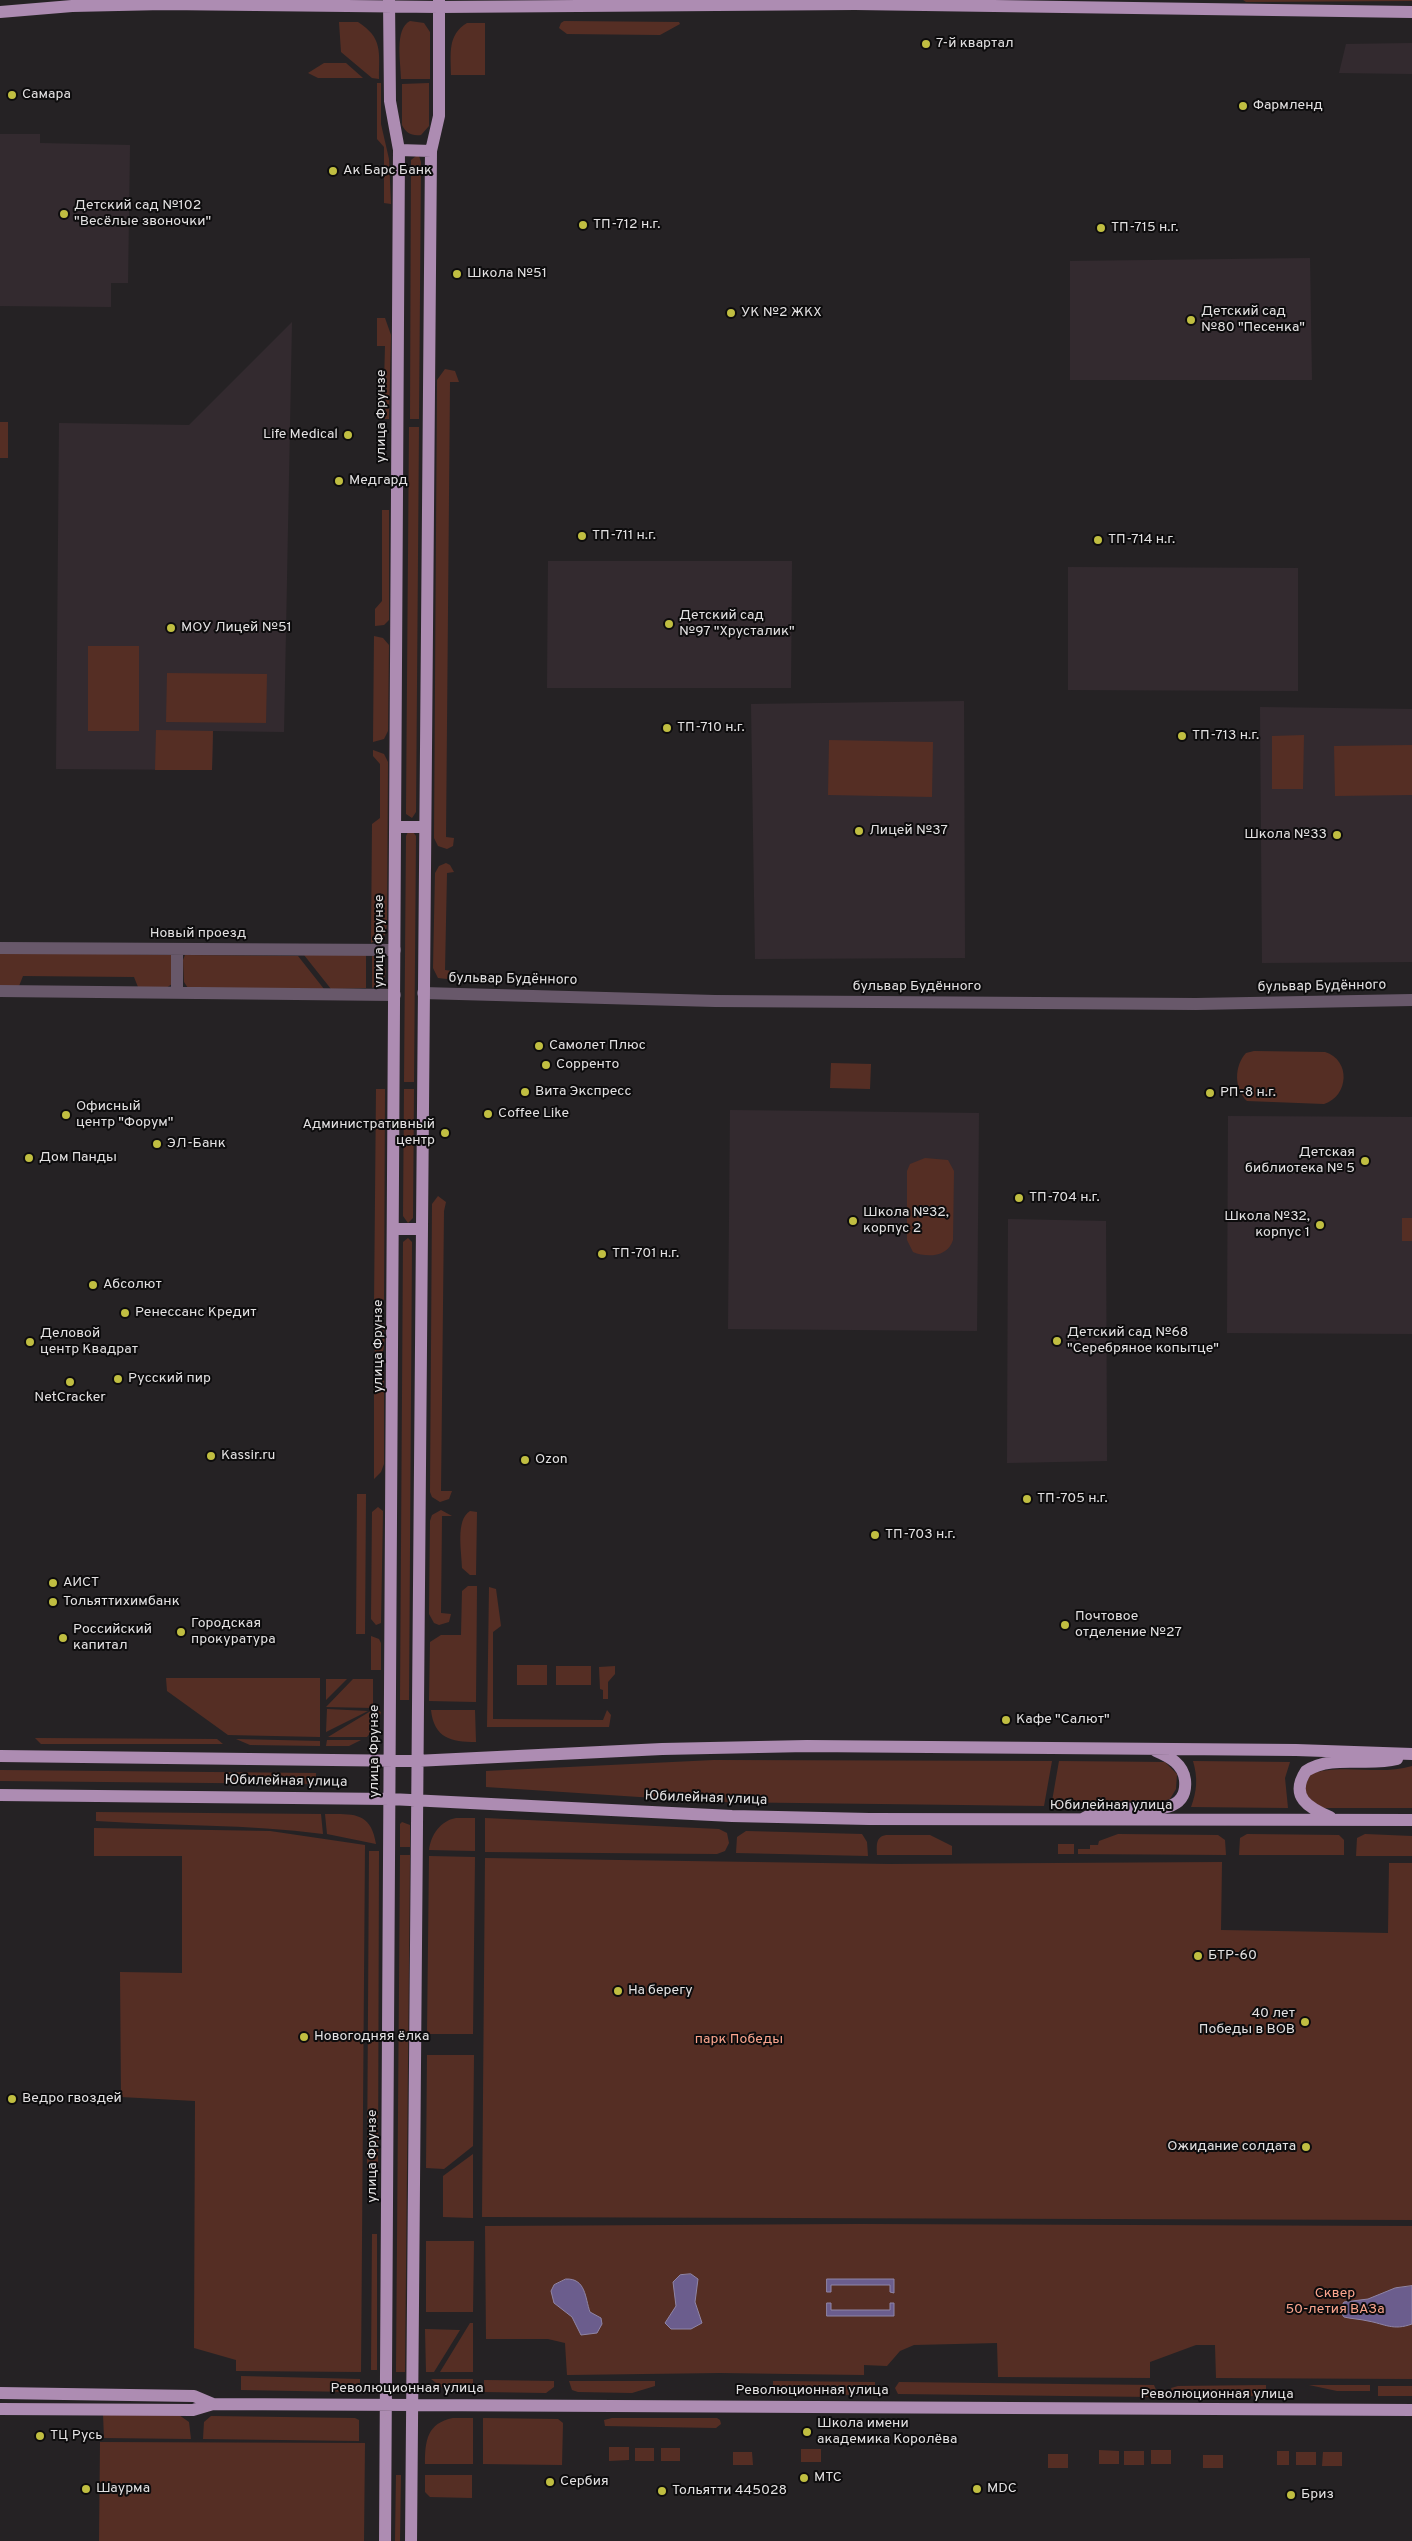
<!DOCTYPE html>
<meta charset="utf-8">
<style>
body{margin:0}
canvas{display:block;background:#252224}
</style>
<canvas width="1412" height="2541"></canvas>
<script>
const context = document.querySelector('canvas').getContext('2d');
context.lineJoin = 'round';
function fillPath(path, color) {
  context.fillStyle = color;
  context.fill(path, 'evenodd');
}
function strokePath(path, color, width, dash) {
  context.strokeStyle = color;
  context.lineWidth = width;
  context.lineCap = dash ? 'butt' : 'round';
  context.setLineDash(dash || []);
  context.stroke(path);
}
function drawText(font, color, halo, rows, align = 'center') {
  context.font = font + ' Overpass,sans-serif';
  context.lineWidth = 4;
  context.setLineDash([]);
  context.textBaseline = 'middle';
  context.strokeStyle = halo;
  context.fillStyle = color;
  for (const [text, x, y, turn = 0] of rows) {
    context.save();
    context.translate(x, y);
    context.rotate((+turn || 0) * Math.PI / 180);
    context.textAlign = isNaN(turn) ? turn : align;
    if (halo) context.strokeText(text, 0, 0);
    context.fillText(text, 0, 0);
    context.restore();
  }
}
fillPath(new Path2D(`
 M1412,43V74L1339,73L1346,44Z
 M0,134H40V143L130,145L128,283H111V307L0,306Z
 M1310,258L1312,380H1070V261Z
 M292,322L284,732L213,731L212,770L56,769L59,423L189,425Z
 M548,561H792L791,688H547Z
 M1068,567L1298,568V691L1068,690Z
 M964,701L965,958L755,959L751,704Z
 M1260,707L1412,709V962L1262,963Z
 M730,1110L979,1113L977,1331L728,1329Z
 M1228,1116L1412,1117V1334L1227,1333Z
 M1008,1219L1106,1221L1107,1461L1007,1463Z`), '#332a2f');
fillPath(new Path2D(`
 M1243,0H1412V1L1246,2Z
 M410,21L424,23L430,32V79H401C401,63 394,29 410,21Z
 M564,21L679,22L680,24L660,35L567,34L559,28L561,23Z
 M339,22H358C383,38 379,52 379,79L372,78L341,52Z
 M467,23H485V75H451C451,54 447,35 467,23Z
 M324,63H346L363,78H318L308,73Z
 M377,83H381V124L389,159L391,204L384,203V147L377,139Z
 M429,83V126L421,135C411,136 406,133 402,125V84Z
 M416,156H419L421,162L419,419H410L411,160Z
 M377,318H385L391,335L389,419H383L385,346H377Z
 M445,369L455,371L459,382H450L446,837L454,838L453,846L447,849L438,846L434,838L437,380Z
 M0,422H8V458H0Z
 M409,427H419L416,812L412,818L406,814V810Z
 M382,510H389V620L384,625L375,626V609L382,601Z
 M374,636L383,638L389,645L388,731L384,739L373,742Z
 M88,646H139V731H88Z
 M167,673L267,674L266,723L166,722Z
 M156,730L213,731L212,770H155Z
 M1304,735L1303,789H1272V736Z
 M829,740L933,742L932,797L828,795Z
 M1412,745V795L1335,796L1334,746Z
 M373,750L384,754L388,762L387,925L385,935L371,943L372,824L380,818V764L373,756Z
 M408,832H413L416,836L414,1082H404L406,836Z
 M446,863L450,865L454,872L447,873L445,970L452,971L450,977L447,979L438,978L433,968L435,873L439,866Z
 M0,952L171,955L173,958L172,984L166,988L138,987L134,977L23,976L19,986H0Z
 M185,955L298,956L324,989L188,988L184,982L183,960Z
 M304,955H366V988L331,989Z
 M372,955L384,964C388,975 384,984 372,988Z
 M1254,1051L1325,1052C1351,1060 1349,1096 1324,1104L1247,1101C1234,1089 1234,1066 1246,1053Z
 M831,1063L871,1064L870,1089L830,1088Z
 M376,1089H385L384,1299L378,1307H374Z
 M404,1089H414L413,1218L408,1223L403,1216Z
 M925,1158L948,1160L954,1171L953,1240C948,1257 927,1258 913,1252L907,1240V1171L910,1164Z
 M438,1196L446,1202L444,1211L441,1491H452L449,1499L440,1502L432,1497L430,1492L432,1204Z
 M1402,1218H1412V1241H1402Z
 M408,1238L412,1242L409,1700H400L403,1242Z
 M374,1318L381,1320C385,1328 386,1349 381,1356L375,1357Z
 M374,1367L380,1368L384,1373V1464L381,1472L374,1479Z
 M357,1494H366L365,1634H356Z
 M378,1507L383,1511L381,1623L376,1625L371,1619L372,1512Z
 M441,1510L452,1516H442L441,1613L451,1614L449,1622L439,1625L434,1623L429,1614L430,1521L432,1515Z
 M470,1511L477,1512L476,1575H470L462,1568C462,1553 455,1520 470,1511Z
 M468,1586H477L476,1702L429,1701L430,1642L441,1635H461L462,1591Z
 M489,1587L496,1589L501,1626L493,1632V1719L603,1720L607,1710L611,1715L609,1727H487Z
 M371,1636L379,1639L381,1643V1670H371Z
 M517,1665H547V1685H517Z
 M556,1666H591V1685H556Z
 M615,1666V1674L608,1682V1699H603V1690L600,1689L599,1667Z
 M166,1678H320V1737L228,1735L167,1691Z
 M326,1679H347L326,1700Z
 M353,1679H373V1708L326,1707Z
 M327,1709L368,1711L326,1732Z
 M374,1709L381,1712L377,1724L367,1737H328Z
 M431,1710H475L476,1742C451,1742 434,1738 431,1710Z
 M35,1738L217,1739L223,1744H41Z
 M236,1739L320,1741V1746L250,1745Z
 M327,1740H361L349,1746H326Z
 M714,1760L1052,1761L1044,1806L716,1802L486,1787V1771Z
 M1059,1761L1165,1762L1177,1774L1176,1789L1170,1799L1159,1802L1097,1801L1080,1806L1051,1807Z
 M1193,1761L1290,1762L1285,1778L1288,1808L1191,1807C1197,1791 1198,1778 1193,1761Z
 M1412,1766V1808H1323L1310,1801L1304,1789L1310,1774C1343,1763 1379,1776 1412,1766Z
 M0,1770L316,1773V1784L0,1781Z
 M96,1812L321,1814L323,1834C248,1824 172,1826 96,1821Z
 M325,1814C352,1814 371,1811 376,1844L327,1834Z
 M456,1818H475V1851L429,1850C431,1835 440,1821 456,1818Z
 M485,1818L719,1829L727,1833L729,1843L725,1851L717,1854L485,1852Z
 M402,1822L410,1825V1847H400V1824Z
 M94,1828L270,1831L365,1845L361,2372L236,2371V2360L194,2348L195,2101L121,2097L120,1972L182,1973V1856H94Z
 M746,1831L862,1834L867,1842L868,1856L736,1853L737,1837Z
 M1118,1834L1218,1835L1225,1840L1226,1855L1078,1854V1849H1090V1845H1098L1099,1841Z
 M1247,1834L1339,1835L1344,1840V1855H1239L1240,1838Z
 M1365,1834L1412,1836V1856H1356L1357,1838Z
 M886,1835H930L952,1846V1855H877C877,1846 875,1837 886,1835Z
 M1058,1844H1074V1854H1058Z
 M369,1851H379L378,2171H367Z
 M400,1855H410L405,2372H396Z
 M429,1856L475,1857L473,2034H427Z
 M485,1858L889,1864L1222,1862L1221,1930L1388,1933L1389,1863H1412V2220L482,2217Z
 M427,2055H474L473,2146L444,2169L426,2168Z
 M473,2154V2218L443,2217V2176Z
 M859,2224L1412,2226V2379L1216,2378L1215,2345H1196L1150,2362V2378L998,2377L997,2343L914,2345L900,2351L887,2366L864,2365V2375L720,2373L567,2375L565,2343L548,2339H486L485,2226Z
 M372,2234H377V2370H371Z
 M426,2241H474L473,2312H426Z
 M470,2323H473V2372H440Z
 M425,2329L460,2330L434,2372H426Z
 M241,2376L360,2379V2387L351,2392L241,2390Z
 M431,2379H473V2392L444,2389Z
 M484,2380L554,2381V2387L546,2393L484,2392Z
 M569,2381H655V2386L632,2393L578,2392L572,2390Z
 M773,2381L875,2382V2388L864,2395L773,2394Z
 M899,2382L1154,2385L1157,2392L1153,2397L898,2394L895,2388Z
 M1266,2385V2391L1249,2397H1174L1171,2388L1178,2386Z
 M1309,2385H1370V2391H1337Z
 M1378,2386H1412V2396H1378Z
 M103,2414L179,2415L189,2422L191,2439L104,2438Z
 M211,2416L355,2418L359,2420V2441L203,2439L204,2422Z
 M453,2418H473V2464H425C425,2441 427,2423 453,2418Z
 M483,2418L558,2419L563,2423L562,2465L483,2464Z
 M612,2418H717L720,2420L721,2424L716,2428L605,2426L604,2420Z
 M100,2442L365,2443L364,2541H99Z
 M609,2447H629V2460L609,2461Z
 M635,2448H654V2461H635Z
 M661,2448H680V2461H661Z
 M801,2449H821V2462H801Z
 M1099,2450L1119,2451V2464H1099Z
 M1151,2450H1171V2464H1151Z
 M1124,2451H1144V2465H1124Z
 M1277,2451H1289V2465H1277Z
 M733,2452H752L753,2465H733Z
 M1296,2452H1316V2465H1296Z
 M1323,2452H1342V2466H1322Z
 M1048,2454H1068V2468H1048Z
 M1203,2455H1223V2468H1203Z
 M396,2475H401L400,2541H395Z
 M425,2475H472V2498L430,2497L425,2492Z`), '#552e24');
const water = new Path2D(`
 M691,2274L698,2279L695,2302L702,2323L691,2329H671L665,2323L676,2306L673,2282L680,2275Z
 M566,2279C586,2278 585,2298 590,2312L601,2318L602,2324L597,2333L581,2335L572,2317L554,2303L551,2291L554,2285Z
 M827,2279H894V2293L890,2292V2285H831V2292H827Z
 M1412,2286V2324C1393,2331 1385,2324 1368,2321C1360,2319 1352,2319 1344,2317L1339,2310L1344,2302L1368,2299L1395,2288Z
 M827,2303H831V2310H890V2303H894V2316H827Z`);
fillPath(water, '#6b5d8d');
strokePath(water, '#8f85a6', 1);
strokePath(new Path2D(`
 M0,948L395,950
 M0,991L395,995
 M177,992V949
 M423,993L715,1001L1196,1004L1412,1000`), '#68586a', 12);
strokePath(new Path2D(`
 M0,12L72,6L164,4L439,7L855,4L1412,12
 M399,150L431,151
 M396,827H423
 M394,1229H420
 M0,1756L415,1761L662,1749L807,1746L1296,1750L1412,1754
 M0,1795L390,1799L732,1816L869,1819L1412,1820
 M1330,1817C1309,1808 1289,1797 1306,1771C1333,1754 1367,1767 1397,1759
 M1084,1818C1092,1815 1101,1809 1109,1808C1133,1806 1189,1821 1185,1780C1183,1764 1170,1757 1156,1751
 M0,2393L194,2396L213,2404
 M0,2409L193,2410L213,2404L1412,2410
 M385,2541L399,150L390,101L389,0
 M411,2541C416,1744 420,947 431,151L439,116V0`), '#ad8cb2', 12);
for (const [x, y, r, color] of [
 [926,44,5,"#c0be41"],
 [12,95,5,"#c0be41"],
 [1243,106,5,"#c0be41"],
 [333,171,5,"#c0be41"],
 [64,214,5,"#c0be41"],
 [583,225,5,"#c0be41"],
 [1101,228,5,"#c0be41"],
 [457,274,5,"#c0be41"],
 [731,313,5,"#c0be41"],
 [1191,320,5,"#c0be41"],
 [348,435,5,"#c0be41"],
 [339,481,5,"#c0be41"],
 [582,536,5,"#c0be41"],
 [1098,540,5,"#c0be41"],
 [669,624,5,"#c0be41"],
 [171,628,5,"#c0be41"],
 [667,728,5,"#c0be41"],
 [1182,736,5,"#c0be41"],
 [859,831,5,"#c0be41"],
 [1337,835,5,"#c0be41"],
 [539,1046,5,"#c0be41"],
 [546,1065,5,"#c0be41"],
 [525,1092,5,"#c0be41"],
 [1210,1093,5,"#c0be41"],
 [488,1114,5,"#c0be41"],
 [66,1115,5,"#c0be41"],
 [445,1133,5,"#c0be41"],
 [157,1144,5,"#c0be41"],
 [29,1158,5,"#c0be41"],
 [1365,1161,5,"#c0be41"],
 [1019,1198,5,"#c0be41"],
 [853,1221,5,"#c0be41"],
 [1320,1225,5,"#c0be41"],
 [602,1254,5,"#c0be41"],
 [93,1285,5,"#c0be41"],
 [125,1313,5,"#c0be41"],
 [1057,1341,5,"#c0be41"],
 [30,1342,5,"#c0be41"],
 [118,1379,5,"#c0be41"],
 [70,1382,5,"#c0be41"],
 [211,1456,5,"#c0be41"],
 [525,1460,5,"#c0be41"],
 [1027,1499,5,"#c0be41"],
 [875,1535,5,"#c0be41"],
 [53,1583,5,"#c0be41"],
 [53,1602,5,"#c0be41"],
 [1065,1625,5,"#c0be41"],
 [181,1632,5,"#c0be41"],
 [63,1638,5,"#c0be41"],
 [1006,1720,5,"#c0be41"],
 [1198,1956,5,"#c0be41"],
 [618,1991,5,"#c0be41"],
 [1305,2022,5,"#c0be41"],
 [304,2037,5,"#c0be41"],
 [12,2099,5,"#c0be41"],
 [1306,2147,5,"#c0be41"],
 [807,2432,5,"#c0be41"],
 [40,2436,5,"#c0be41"],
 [804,2478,5,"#c0be41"],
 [550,2482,5,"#c0be41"],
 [86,2489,5,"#c0be41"],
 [977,2489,5,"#c0be41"],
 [662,2491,5,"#c0be41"],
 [1291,2495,5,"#c0be41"]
]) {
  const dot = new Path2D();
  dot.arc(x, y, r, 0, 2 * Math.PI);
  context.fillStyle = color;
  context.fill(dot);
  strokePath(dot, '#0d0c0d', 2);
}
drawText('14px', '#e3e1e2', '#0d0c0d', [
 ["7-й квартал",936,44],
 ["Самара",22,95],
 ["Фармленд",1253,106],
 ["Ак Барс Банк",343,171],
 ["Детский сад №102",74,206],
 ["\"Весёлые звоночки\"",74,222],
 ["ТП-712 н.г.",593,225],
 ["ТП-715 н.г.",1111,228],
 ["Школа №51",467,274],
 ["Детский сад",1201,312],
 ["№80 \"Песенка\"",1201,328],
 ["УК №2 ЖКХ",741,313],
 ["Life Medical",338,435,"right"],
 ["Медгард",349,481],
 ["ТП-711 н.г.",592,536],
 ["ТП-714 н.г.",1108,540],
 ["Детский сад",679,616],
 ["№97 \"Хрусталик\"",679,632],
 ["МОУ Лицей №51",181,628],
 ["ТП-710 н.г.",677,728],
 ["ТП-713 н.г.",1192,736],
 ["Лицей №37",869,831],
 ["Школа №33",1327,835,"right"],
 ["Самолет Плюс",549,1046],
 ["Сорренто",556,1065],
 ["Вита Экспресс",535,1092],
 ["РП-8 н.г.",1220,1093],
 ["Офисный",76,1107],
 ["центр \"Форум\"",76,1123],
 ["Coffee Like",498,1114],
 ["Административный",435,1125,"right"],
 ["центр",435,1141,"right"],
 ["ЭЛ-Банк",167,1144],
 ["Детская",1355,1153,"right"],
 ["библиотека № 5",1355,1169,"right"],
 ["Дом Панды",39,1158],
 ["ТП-704 н.г.",1029,1198],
 ["Школа №32,",863,1213],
 ["корпус 2",863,1229],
 ["Школа №32,",1310,1217,"right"],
 ["корпус 1",1310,1233,"right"],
 ["ТП-701 н.г.",612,1254],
 ["Абсолют",103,1285],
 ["Ренессанс Кредит",135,1313],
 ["Детский сад №68",1067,1333],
 ["\"Серебряное копытце\"",1067,1349],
 ["Деловой",40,1334],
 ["центр Квадрат",40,1350],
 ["Русский пир",128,1379],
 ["NetCracker",70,1398,"center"],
 ["Kassir.ru",221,1456],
 ["Ozon",535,1460],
 ["ТП-705 н.г.",1037,1499],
 ["ТП-703 н.г.",885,1535],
 ["АИСТ",63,1583],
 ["Тольяттихимбанк",63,1602],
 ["Почтовое",1075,1617],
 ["отделение №27",1075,1633],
 ["Городская",191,1624],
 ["прокуратура",191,1640],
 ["Российский",73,1630],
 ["капитал",73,1646],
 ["Кафе \"Салют\"",1016,1720],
 ["БТР-60",1208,1956],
 ["На берегу",628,1991],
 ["40 лет",1295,2014,"right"],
 ["Победы в ВОВ",1295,2030,"right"],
 ["Новогодняя ёлка",314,2037],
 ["Ведро гвоздей",22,2099],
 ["Ожидание солдата",1296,2147,"right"],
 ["Школа имени",817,2424],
 ["академика Королёва",817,2440],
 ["ТЦ Русь",50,2436],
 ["МТС",814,2478],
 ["Сербия",560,2482],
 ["Шаурма",96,2489],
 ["MDC",987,2489],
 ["Тольятти 445028",672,2491],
 ["Бриз",1301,2495]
], 'left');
drawText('14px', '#e3e1e2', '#0d0c0d', [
 ["улица Фрунзе",382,416,-90],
 ["Новый проезд",198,934],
 ["улица Фрунзе",380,941,-90],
 ["бульвар Будённого",513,980,1],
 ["бульвар Будённого",917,987],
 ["бульвар Будённого",1322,987,-1],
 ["улица Фрунзе",379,1346,-90],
 ["улица Фрунзе",375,1751,-90],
 ["Юбилейная улица",286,1782,1],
 ["Юбилейная улица",706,1799,2],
 ["Юбилейная улица",1111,1806],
 ["улица Фрунзе",373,2156,-90],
 ["Революционная улица",407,2389],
 ["Революционная улица",812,2391],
 ["Революционная улица",1217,2395]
]);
drawText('14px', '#faa58e', '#0d0c0d', [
 ["парк Победы",739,2040],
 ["Сквер",1335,2294],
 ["50-летия ВАЗа",1335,2310]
]);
</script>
